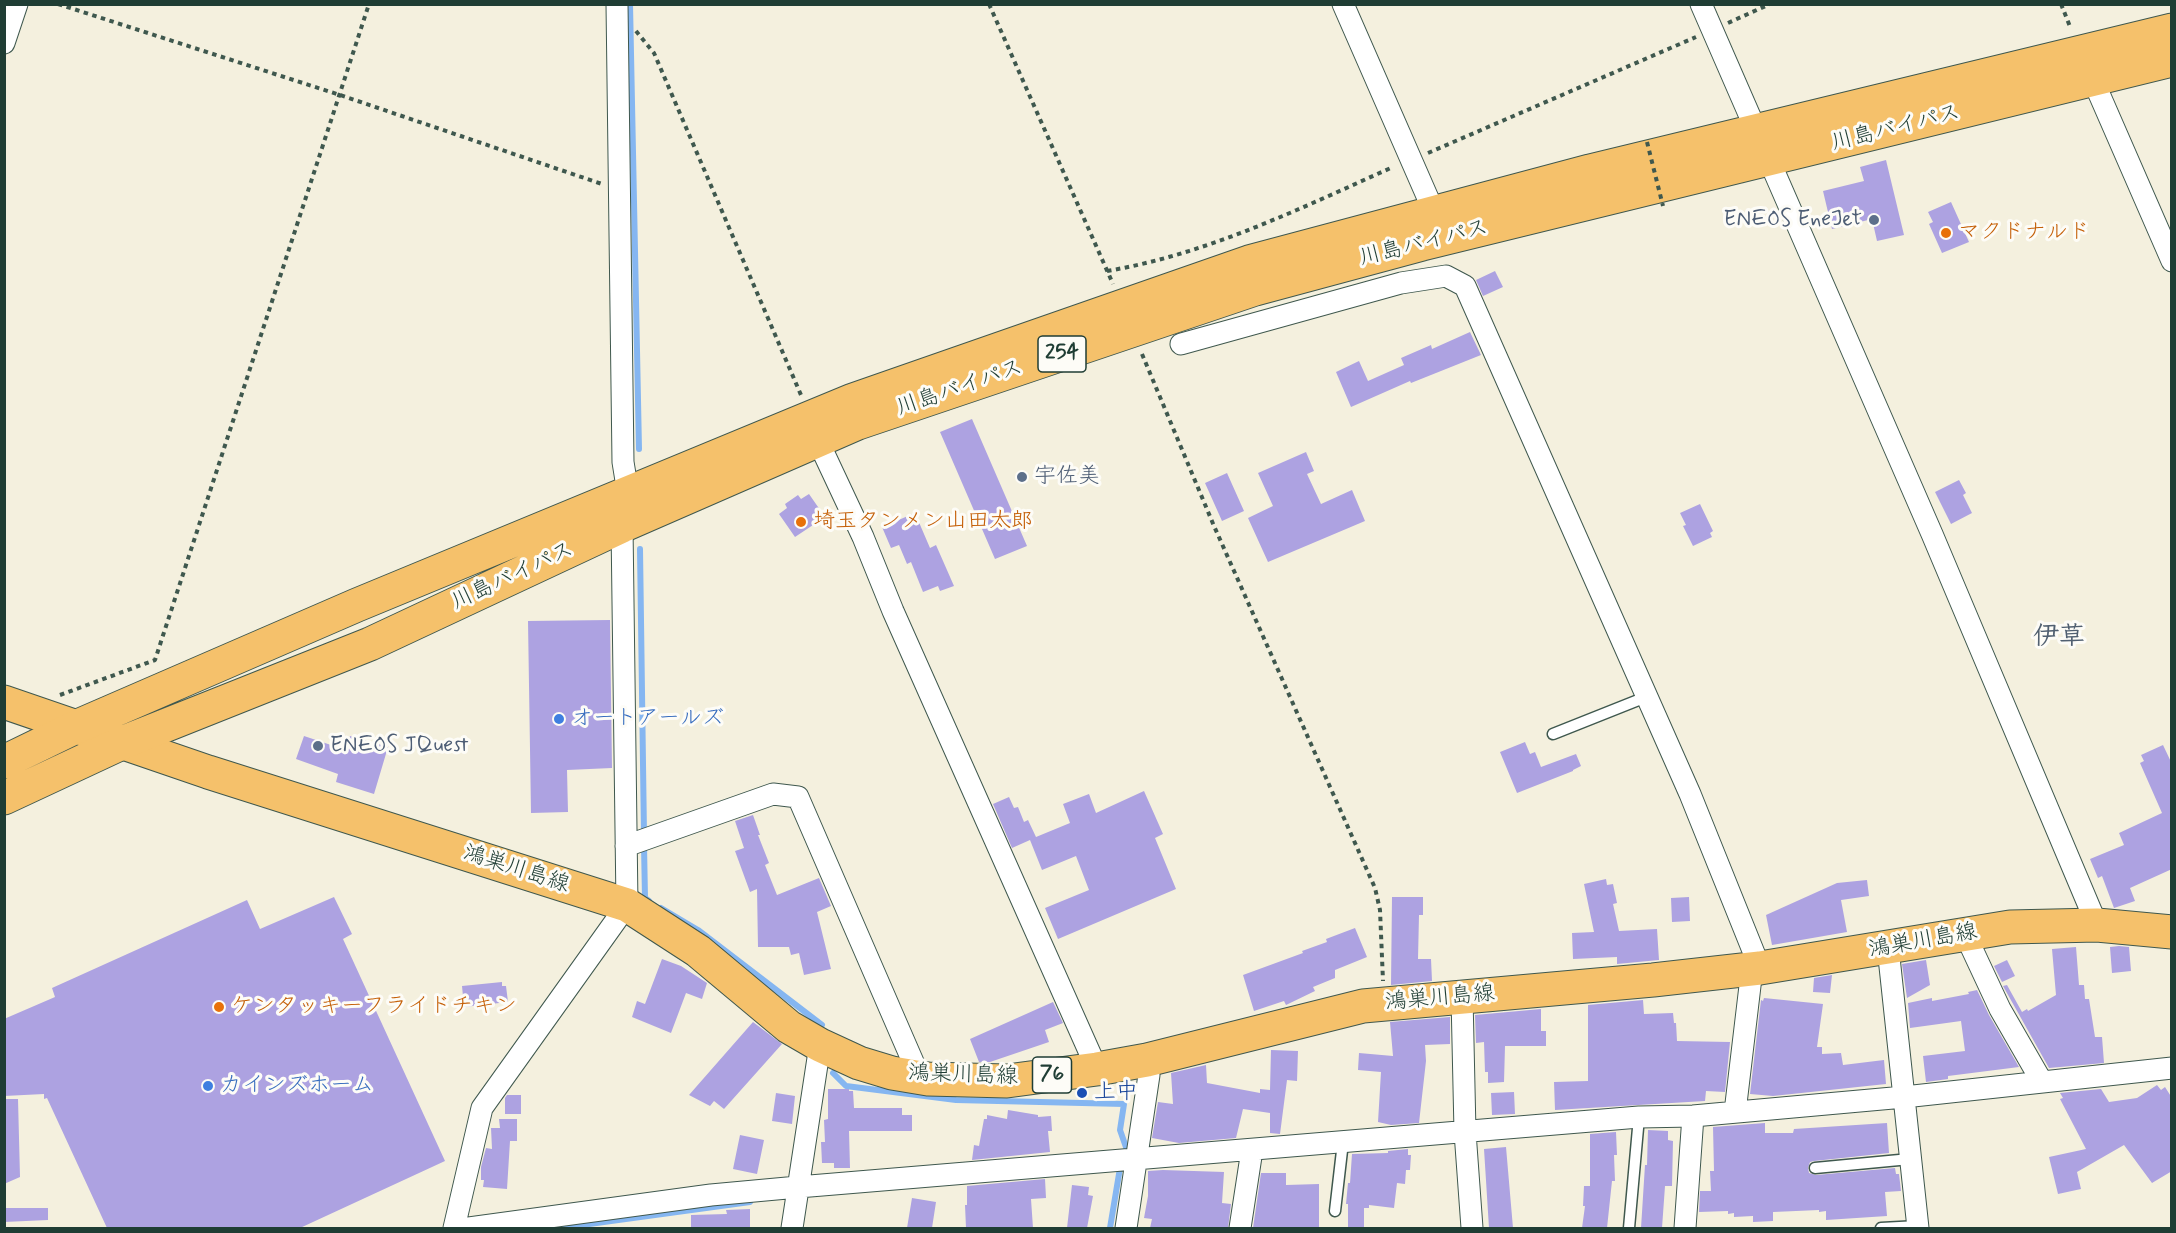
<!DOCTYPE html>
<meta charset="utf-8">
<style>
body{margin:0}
#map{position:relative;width:2176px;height:1233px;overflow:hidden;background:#f4f0de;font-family:Mynerve,sans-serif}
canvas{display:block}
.frame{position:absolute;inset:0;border:6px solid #1f3d34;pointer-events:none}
</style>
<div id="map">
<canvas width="2176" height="1233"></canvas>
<div class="frame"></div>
</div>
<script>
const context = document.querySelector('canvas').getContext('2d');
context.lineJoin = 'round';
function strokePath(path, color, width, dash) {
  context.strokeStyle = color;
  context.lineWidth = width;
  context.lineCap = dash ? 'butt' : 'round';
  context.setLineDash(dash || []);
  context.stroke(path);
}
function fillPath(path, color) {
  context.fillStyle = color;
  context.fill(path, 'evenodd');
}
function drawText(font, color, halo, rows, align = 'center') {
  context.font = font + ' Mynerve,"Klee One",sans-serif';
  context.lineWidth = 6;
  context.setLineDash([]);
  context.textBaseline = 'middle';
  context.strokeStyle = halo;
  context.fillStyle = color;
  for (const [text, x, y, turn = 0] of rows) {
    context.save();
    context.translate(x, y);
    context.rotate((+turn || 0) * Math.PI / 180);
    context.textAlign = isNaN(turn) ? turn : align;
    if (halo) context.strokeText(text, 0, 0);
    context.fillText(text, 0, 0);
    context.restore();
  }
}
strokePath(new Path2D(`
 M630,4L639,449
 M640,549L644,835
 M644,845L645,898L649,901
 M661,908L698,930L822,1025
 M833,1073L846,1086L956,1100L1124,1104L1120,1130L1127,1150L1120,1168L1110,1228
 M560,1228L750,1202`), '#85b6f1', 6);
fillPath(new Path2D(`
 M1886,160L1904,235L1877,241L1872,219L1832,229L1823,191L1864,181L1860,167Z
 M1951,202L1969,242L1942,253L1929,224L1933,222L1928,212Z
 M1495,271L1503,287L1483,296L1476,280Z
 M1470,332L1481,355L1411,383L1410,381L1351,407L1336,372L1359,361L1368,381L1404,365L1401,358L1431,345L1432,349Z
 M972,419L1027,546L995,559L940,432Z
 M1306,452L1314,471L1307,474L1321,504L1352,490L1365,521L1268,562L1248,518L1273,506L1258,473Z
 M1227,473L1244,511L1222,521L1205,483Z
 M1959,480L1966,493L1963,495L1972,513L1951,524L1935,492Z
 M809,494L825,517L795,537L779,514L787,508L785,504L798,495L801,499Z
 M1700,504L1713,531L1710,533L1712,537L1693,546L1683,526L1686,525L1680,513Z
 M915,513L930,548L936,545L954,586L940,591L938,586L923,592L911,562L907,564L899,545L891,548L882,527Z
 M610,620L612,768L567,770L568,812L531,813L528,621Z
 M304,736L346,750L350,736L388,747L374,794L336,782L338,774L296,759Z
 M1525,742L1530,754L1535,752L1541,767L1576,754L1581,766L1573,770V771L1517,793L1500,752Z
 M2163,745L2172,764V869L2130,888L2135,901L2114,908L2102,876L2098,878L2090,859L2124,845L2119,833L2162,813L2140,763L2144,761L2141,755Z
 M1144,791L1163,834L1155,838L1176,889L1058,939L1045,908L1089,890L1076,856L1042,870L1030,840L1012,848L993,804L1009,797L1014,808L1018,807L1024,822L1028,820L1036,837L1070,823L1063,804L1089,794L1096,813Z
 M753,815L760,835H758L769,863L765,865L777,895L819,878L831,906L817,912L831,969L804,975L799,953L791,955L789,947H758L757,889L750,892L735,851L744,848L735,821Z
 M1606,879L1607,885L1613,884L1617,903L1613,904L1619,931L1657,929L1659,960L1617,964V957L1573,959L1572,933L1594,932L1584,884Z
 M1867,880L1869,896L1841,900L1847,932L1772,945L1766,915L1837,883Z
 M334,897L352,934L343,939L445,1161L300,1228H107L47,1098L44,1099V1094L4,1096V1019L55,997L52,988L247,900L260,929Z
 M1392,897H1423V915H1419L1418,959H1431L1432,981L1391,985Z
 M1689,897L1690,921L1672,922L1671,898Z
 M1355,928L1367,957L1335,970V978L1313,987L1315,991L1286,1005L1284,1001L1254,1011L1243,975L1303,953L1302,951L1327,942L1326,939Z
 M2119,946L2129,947L2131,971L2112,973L2110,947Z
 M2076,947L2079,985H2084L2085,999H2089L2095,1037H2102L2104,1063L2049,1068L2003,986L2007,985L2022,1012L2027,1009L2028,1011L2056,995L2052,949Z
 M662,959L681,966L707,983L702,999L686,993L671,1033L632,1017L637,1001L645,1004Z
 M1926,960L1930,985L1907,998L1902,964Z
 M2007,960L2015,976L2002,982L1994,966Z
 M1832,975L1830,993L1813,992L1814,978Z
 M502,982V986H506L508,1002L464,1007L462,986Z
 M1977,990L1989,1015L2019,1067L1948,1076V1079L1926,1082L1923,1056L1965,1051L1961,1021L1910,1028L1908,1003L1932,998V1001L1969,994L1968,992Z
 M1764,998L1823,1004L1817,1047H1822V1054L1841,1053L1843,1065L1884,1060L1886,1084L1773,1096L1750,1094L1761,1000L1763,1001Z
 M1643,1000L1644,1014L1673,1013L1674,1023H1676L1677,1041L1730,1042L1725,1092L1706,1091L1705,1101L1555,1110L1554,1082L1588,1081V1005Z
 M1053,1002L1063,1023L1045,1030L1049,1042L990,1062H979L970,1039Z
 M1541,1009V1031H1546V1046H1505L1504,1082L1488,1083V1072H1485L1484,1042L1476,1043L1475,1015Z
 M1450,1017V1044L1425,1045L1426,1061L1419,1123L1391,1125L1378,1122L1381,1072L1358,1070L1359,1053L1393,1056L1390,1022Z
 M753,1022L782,1044L724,1109L714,1101L710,1106L689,1095Z
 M1271,1050L1298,1051L1297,1081L1287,1080L1280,1134L1270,1133V1113L1243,1109L1236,1138L1179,1143L1152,1138L1158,1102L1173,1104L1171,1073L1206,1065L1207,1083L1260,1093V1089L1270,1090Z
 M2157,1085L2161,1090L2165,1087L2172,1098V1171L2152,1183L2124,1145L2077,1172L2081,1189L2058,1194L2049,1157L2086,1149L2060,1099L2063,1098L2060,1093L2101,1089L2109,1102L2137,1098Z
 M828,1089H849V1091H853L854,1108H902V1115H912V1131H849L850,1168H834V1163H822L821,1142H825L824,1120L828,1119Z
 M1514,1092L1515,1114L1492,1115L1491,1093Z
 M776,1093L795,1096L792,1124L772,1121Z
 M507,1095H521V1114H505V1098Z
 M4,1099H18L20,1177L4,1184Z
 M1008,1110L1038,1115V1117L1051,1116L1052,1131H1048L1050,1152L972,1160L974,1145L979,1146L984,1119H987V1115L1007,1119Z
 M499,1119H517V1141H510L507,1189L483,1187L484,1180H481V1167L486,1148L492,1149L491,1128H500Z
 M1765,1123V1133H1793L1794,1129L1887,1123L1889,1153L1814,1161L1810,1162L1808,1168L1809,1173L1816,1175L1895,1168L1896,1174H1899L1901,1191L1885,1192L1887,1216L1826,1220V1211L1819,1212V1210L1773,1212V1221L1753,1222V1216L1734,1217V1213L1728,1214V1211L1699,1212L1700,1191H1711L1710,1171H1714L1713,1127Z
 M1648,1130L1668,1131V1140L1673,1141L1672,1186H1665L1662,1228H1641L1645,1165H1647Z
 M1616,1132L1617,1155H1614L1615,1181H1612L1607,1228H1582L1585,1206H1583L1584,1186H1590V1134Z
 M740,1135L764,1140L757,1174L733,1169Z
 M1506,1147L1513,1228H1489L1484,1149Z
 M1408,1149V1155H1411L1410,1170H1406L1405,1184L1397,1183L1394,1208L1369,1205V1208H1364V1228H1348V1204H1346L1348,1183H1350L1352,1154L1388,1153V1151Z
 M1163,1170L1224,1172L1222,1203L1231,1204L1228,1228H1150L1152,1219L1144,1218L1148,1196V1171Z
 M1261,1173H1286V1185L1319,1184V1228H1253Z
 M1045,1179L1046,1198L1031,1199L1033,1228H966L965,1205H967V1186Z
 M1072,1185L1089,1187L1088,1195L1093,1196L1087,1228H1067Z
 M912,1198L936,1202L932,1228H907Z
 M4,1208H48V1220L4,1222Z
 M750,1209V1228H691V1215L727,1214L726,1210Z`), '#ada2e1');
const lane = new Path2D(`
 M1553,734L1646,697
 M1815,1168L1910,1159
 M1335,1211L1343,1142
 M1629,1228L1639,1117
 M1881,1228L1918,1226`);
const street = new Path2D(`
 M617,4L623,462L628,493
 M1343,4L1434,212
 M1701,4L1932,534L2097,925
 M4,43L17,4
 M2093,80L2172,261
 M1181,344L1401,283L1446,276L1465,286L1690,794L1760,968
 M818,441L863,537L893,611L1097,1069
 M626,846L773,794L798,797L920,1078
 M1965,934L2000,1009L2042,1082
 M1888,948L1918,1228
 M1462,997L1465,1132L1472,1228
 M1735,1112L1752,969
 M454,1228L482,1108L627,905L622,526
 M469,1228L711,1195L798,1187L1639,1117L1693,1116L1904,1097L2172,1068
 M792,1228L820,1045
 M1126,1228L1149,1075L1147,1060
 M1240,1228L1252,1150
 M1685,1228L1693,1116`);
const primary = new Path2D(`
 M4,702L208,772L627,905L698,951L789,1027L820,1045L859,1063L892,1073L928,1079L1007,1081L1097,1069L1147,1060L1363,1006L1653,980L1760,968L2010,927L2097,925L2172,932`);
const highway = new Path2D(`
 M4,762L78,726L357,605L853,400L1249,262L1590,171L2172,30
 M4,798L124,742L370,644L622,526L858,423L1255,289L1422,244L2172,60`);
strokePath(lane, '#3f584e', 13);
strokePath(street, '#3f584e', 23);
strokePath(primary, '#3f584e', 35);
strokePath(highway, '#3f584e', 35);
strokePath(new Path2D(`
 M58,4L340,95L602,184
 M989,4L1113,284
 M2061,4L2071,29
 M1728,23L1770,4
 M636,31L654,53L801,395
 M1428,153L1696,37
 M1107,271C1208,254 1301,208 1393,167
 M1142,354L1214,526L1375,888L1380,910L1383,981
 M60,695L155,660L369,4`), '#3f584e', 4, [4.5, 4.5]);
strokePath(lane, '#fff', 10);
strokePath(street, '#fff', 21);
strokePath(primary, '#f5c16b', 33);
strokePath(highway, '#f5c16b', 33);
strokePath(new Path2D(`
 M1647,142L1663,206`), '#3f584e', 4, [4.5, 4.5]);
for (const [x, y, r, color] of [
 [1874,220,6,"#5c6f8a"],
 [1946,233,6,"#e8710a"],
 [1022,477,6,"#5c6f8a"],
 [801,522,6,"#e8710a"],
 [559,719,6,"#3f7fe0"],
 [318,746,6,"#5c6f8a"],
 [219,1007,6,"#e8710a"],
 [208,1086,6,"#3f7fe0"],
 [1082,1093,6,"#1a4fb4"]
]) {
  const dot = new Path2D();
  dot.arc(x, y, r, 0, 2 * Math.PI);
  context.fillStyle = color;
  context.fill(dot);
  strokePath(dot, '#fdfcf7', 2);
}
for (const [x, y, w] of [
 [1062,354,48],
 [1052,1075,39]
]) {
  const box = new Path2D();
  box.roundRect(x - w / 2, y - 18, w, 36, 4.5);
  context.fillStyle = '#fdfcf7';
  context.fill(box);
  strokePath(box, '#1f3d34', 1.5);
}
drawText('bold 21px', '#1f3d34', null, [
 ["254",1062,354],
 ["76",1052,1075]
]);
drawText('22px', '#1f3d34', '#fdfcf7', [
 ["川島バイパス",1896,129,-14],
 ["川島バイパス",1424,244,-14],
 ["川島バイパス",960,389,-19],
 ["川島バイパス",513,577,-25],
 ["鴻巣川島線",516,870,18],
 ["鴻巣川島線",1923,942,-10],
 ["鴻巣川島線",1440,999,-5],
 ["鴻巣川島線",963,1076,2]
]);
drawText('22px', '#4e5e75', '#fdfcf7', [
 ["ENEOS EneJet",1862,220,"right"],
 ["宇佐美",1034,477],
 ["ENEOS JQuest",330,746]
], 'left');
drawText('22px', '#c56008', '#fdfcf7', [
 ["マクドナルド",1958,233],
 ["埼玉タンメン山田太郎",813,522],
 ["ケンタッキーフライドチキン",231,1007]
], 'left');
drawText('22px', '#366cbe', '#fdfcf7', [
 ["オートアールズ",571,719],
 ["カインズホーム",220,1086]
], 'left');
drawText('22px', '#164399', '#fdfcf7', [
 ["上中",1094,1093]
], 'left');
drawText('bold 26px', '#516071', '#fdfcf7', [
 ["伊草",2059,639]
]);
</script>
